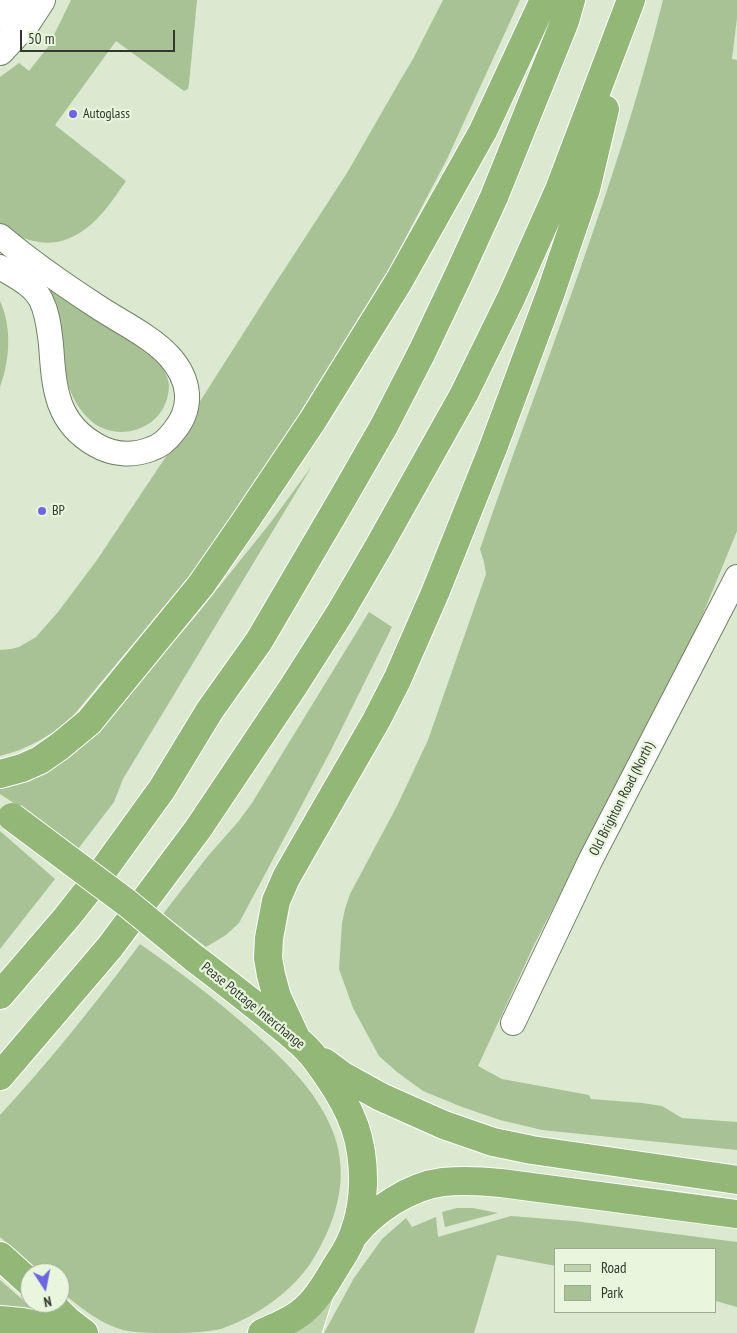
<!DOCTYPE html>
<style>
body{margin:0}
#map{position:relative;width:737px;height:1333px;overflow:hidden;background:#dae9cf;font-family:"PT Sans Narrow",sans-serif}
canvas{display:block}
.legend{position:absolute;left:554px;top:1248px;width:162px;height:65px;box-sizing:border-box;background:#e7f6dc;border:1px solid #9faa96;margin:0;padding:6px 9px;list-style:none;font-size:15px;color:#32382e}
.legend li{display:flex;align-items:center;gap:10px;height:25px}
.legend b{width:25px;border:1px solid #9faa96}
.north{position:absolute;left:20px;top:1263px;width:50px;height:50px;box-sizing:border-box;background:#e7f6dc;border:1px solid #9faa96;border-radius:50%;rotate:169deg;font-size:14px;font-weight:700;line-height:20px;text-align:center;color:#32382e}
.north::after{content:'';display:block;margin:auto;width:18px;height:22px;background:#6d66e0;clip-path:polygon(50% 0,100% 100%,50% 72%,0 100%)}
.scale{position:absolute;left:20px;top:30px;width:155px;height:22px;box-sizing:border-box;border:2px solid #32382e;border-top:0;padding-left:6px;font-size:15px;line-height:18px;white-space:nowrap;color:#32382e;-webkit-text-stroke:4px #e7f6dc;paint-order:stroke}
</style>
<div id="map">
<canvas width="737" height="1333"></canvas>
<ul class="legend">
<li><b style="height:6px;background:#bed4ad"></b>Road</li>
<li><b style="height:14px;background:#a8c295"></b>Park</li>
</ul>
<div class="north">N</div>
<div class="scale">50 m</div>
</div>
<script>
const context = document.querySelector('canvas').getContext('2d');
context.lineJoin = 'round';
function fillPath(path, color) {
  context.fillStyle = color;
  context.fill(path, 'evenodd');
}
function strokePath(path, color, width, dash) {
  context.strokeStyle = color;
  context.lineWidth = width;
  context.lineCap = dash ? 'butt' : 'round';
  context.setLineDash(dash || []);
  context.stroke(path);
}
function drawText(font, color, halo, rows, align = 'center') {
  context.font = font + ' "PT Sans Narrow",sans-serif';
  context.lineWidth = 4.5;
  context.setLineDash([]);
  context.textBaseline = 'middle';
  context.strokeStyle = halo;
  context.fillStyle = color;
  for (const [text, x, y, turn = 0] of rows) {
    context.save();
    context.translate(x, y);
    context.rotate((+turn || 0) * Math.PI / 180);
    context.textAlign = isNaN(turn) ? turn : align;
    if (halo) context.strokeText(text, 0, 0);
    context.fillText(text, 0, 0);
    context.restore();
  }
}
fillPath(new Path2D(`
 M71,0H197L189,84L188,89L184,91L116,41L55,125L126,181C108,207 90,235 57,242C44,244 32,242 19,236C13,233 6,227 0,223V77L19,63L29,71L48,47Z
 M443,0H520L447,159L366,313L315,396L207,555L72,717C51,736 28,749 0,756V650L11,649L19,647L36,637L58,612L97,560L171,449L190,417L271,290L347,173L401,79L413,59Z
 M663,0H737V18L732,59L737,60V531L696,631L534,945L478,1066L502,1079L589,1095L591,1099L642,1103L662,1106L682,1118L737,1122V1150L542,1130L500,1120L462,1107L423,1091L397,1072L379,1056L353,1008L339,969L342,923L345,909L350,894L397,806L428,740L486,574L484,562L480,549C543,367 616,188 663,0Z
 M9,254L138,342C149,352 162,362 167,377C170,384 169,392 167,399C157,433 112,443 88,418C77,407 70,393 66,378C65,372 64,366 62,360C57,349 49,338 43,327C31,305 19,282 7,260V257Z
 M0,301C12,327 10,360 0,387Z
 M312,466L123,779L114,802L78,849L26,811L0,794V787L159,659L199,612L271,522Z
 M369,612L392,627L330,752L239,923L226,935L206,947L163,914L208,856L238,822L252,803Z
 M0,831L55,879L0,949Z
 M140,944C180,972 217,1000 253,1032C284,1060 314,1088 331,1127C349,1168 340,1210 320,1247C315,1256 310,1265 304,1272C283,1298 252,1318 221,1329C202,1333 183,1333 164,1333C151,1333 137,1333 123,1330C99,1323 79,1307 60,1290V1273H40L0,1237V1115C50,1061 96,1003 140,944Z
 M457,1208H473L498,1213L445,1227L442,1212Z
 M511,1216L574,1221L737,1242V1307L716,1301V1249H556V1266L497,1255L474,1333H324L354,1278L382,1239L406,1218L412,1227L436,1217L438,1237Z
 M0,1280L38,1313L0,1309Z`), '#a8c295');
const street = new Path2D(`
 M0,236C31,262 64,285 98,307C119,321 152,337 169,356C190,379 194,407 174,431C168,439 161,446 151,449C133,456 113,455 96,445C55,422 54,386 51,344C49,329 48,314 41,300C33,284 14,276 0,267
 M513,1023L591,859L737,577`);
const secondary = new Path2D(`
 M0,16L18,0
 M0,51L26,23L41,0`);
const primary = new Path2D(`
 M307,1333L320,1292`);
const highway = new Path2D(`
 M0,774L22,768L40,760L60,746L89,722L201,585L244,523L313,420L399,281L483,131L544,0
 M194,958C218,976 242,995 266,1014C279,1025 294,1036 306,1048C314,1056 321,1066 327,1075C352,1111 364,1140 363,1185C362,1211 355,1238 340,1260C328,1279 318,1300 299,1314C288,1322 275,1327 262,1333
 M0,995L67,917L97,879L162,789L210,710L259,641L341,501L384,426L422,352L458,276L494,197L565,21L571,0
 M297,1040L277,997L271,975L268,958L269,938L276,901L286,878L299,855L376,721L397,680L435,593L493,448L551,292L586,189L605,109
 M324,1062L343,1076L381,1097L444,1125L493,1142L532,1150L737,1180
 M0,1076L110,947L198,829L293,687L340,613L379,546L464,394L511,298L559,190L631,0
 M354,1235C374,1210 410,1186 443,1182C462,1180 482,1181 501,1183L737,1214
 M0,1256L30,1283
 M50,1303L67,1320L84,1333
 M0,1320L22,1322L77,1333`);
strokePath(street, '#738069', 26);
strokePath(secondary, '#738069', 30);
strokePath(primary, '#fff', 30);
strokePath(highway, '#fff', 30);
strokePath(street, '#fff', 24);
strokePath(secondary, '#fff', 28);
strokePath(primary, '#bed4ad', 28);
strokePath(highway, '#93b777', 28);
const highwayBridge = new Path2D(`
 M12,817L127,903L194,958`);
strokePath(highwayBridge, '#fff', 30, []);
strokePath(highwayBridge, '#93b777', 28);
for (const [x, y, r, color] of [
 [73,114,5,"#6d66e0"],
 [42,511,5,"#6d66e0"]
]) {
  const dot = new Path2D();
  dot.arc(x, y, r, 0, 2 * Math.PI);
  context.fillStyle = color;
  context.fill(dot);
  strokePath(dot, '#e7f6dc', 2);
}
drawText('14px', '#32382e', '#e7f6dc', [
 ["Autoglass",83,114],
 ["BP",52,511]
], 'left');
drawText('14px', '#32382e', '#e7f6dc', [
 ["Old Brighton Road (North)",622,799,-63],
 ["Pease Pottage Interchange",253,1006,39]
]);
</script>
